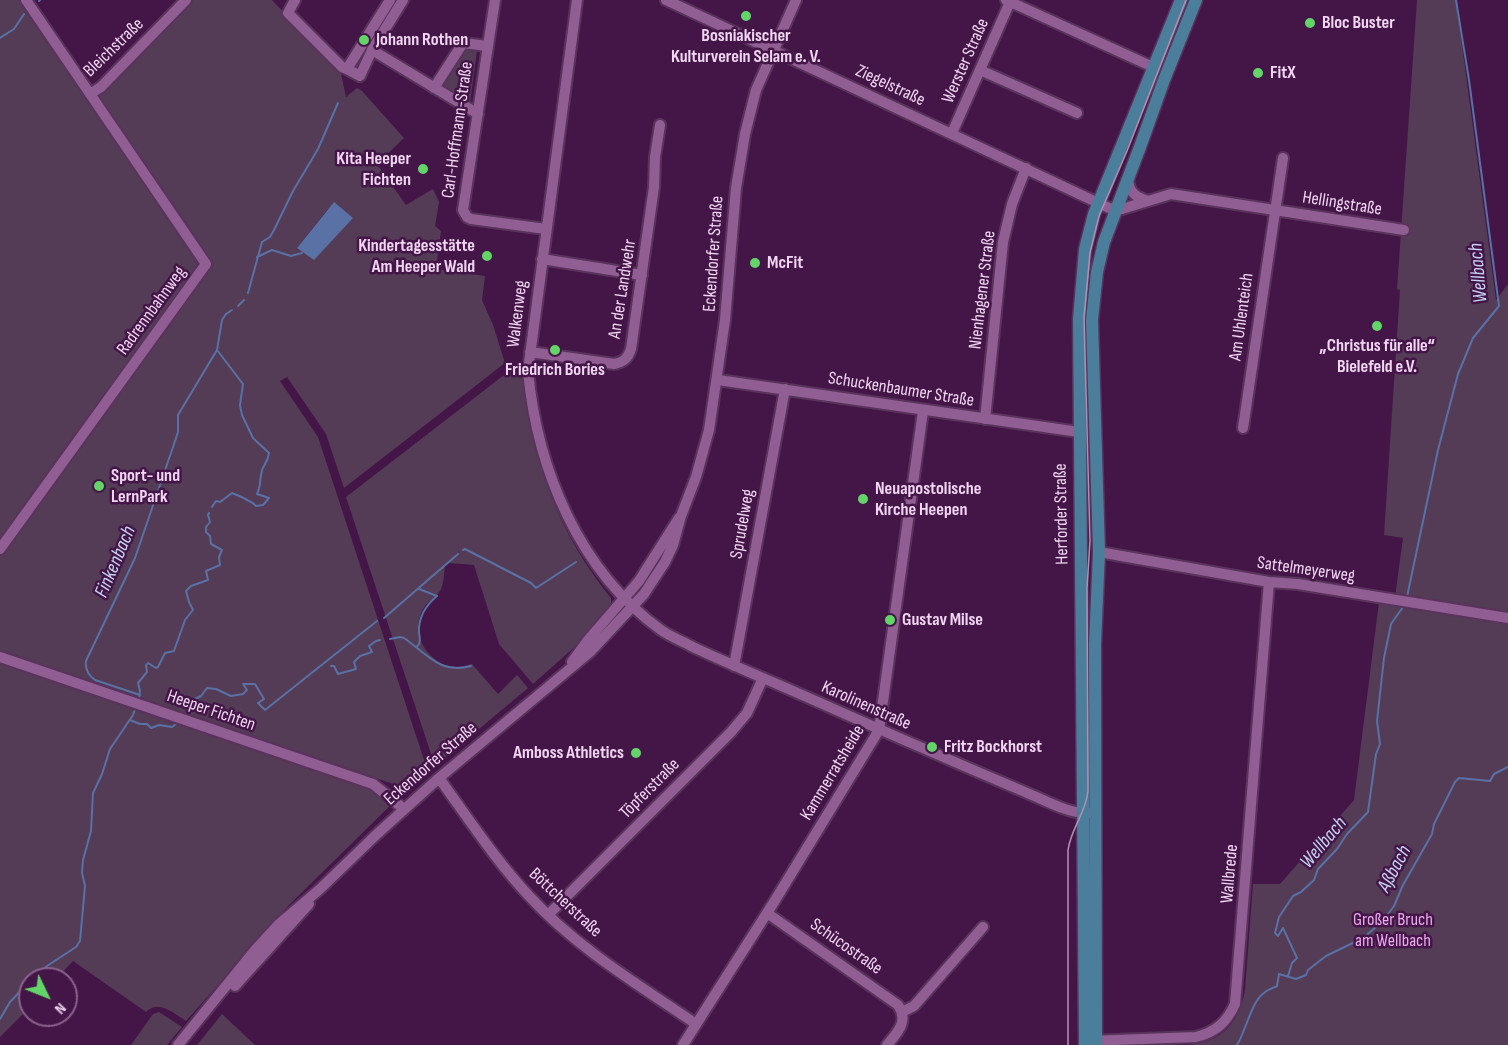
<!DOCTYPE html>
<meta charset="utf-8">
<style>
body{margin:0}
#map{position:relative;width:1508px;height:1045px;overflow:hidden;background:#441648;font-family:"Sofia Sans Condensed",sans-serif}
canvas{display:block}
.north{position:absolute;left:18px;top:967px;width:60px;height:60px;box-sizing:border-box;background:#441648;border:2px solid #89628c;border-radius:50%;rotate:133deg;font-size:16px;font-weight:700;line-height:24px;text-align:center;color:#f1d5f2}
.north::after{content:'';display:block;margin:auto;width:21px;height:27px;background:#63d468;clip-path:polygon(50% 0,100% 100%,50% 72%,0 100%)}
</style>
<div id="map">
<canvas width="1508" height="1045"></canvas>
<div class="north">N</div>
</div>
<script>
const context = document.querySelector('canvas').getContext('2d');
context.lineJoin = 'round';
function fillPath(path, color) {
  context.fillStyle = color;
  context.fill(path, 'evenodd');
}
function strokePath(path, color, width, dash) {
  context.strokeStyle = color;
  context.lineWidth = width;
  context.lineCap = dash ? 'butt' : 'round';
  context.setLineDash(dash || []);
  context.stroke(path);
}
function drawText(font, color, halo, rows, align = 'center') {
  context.font = font + ' "Sofia Sans Condensed",sans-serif';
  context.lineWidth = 5;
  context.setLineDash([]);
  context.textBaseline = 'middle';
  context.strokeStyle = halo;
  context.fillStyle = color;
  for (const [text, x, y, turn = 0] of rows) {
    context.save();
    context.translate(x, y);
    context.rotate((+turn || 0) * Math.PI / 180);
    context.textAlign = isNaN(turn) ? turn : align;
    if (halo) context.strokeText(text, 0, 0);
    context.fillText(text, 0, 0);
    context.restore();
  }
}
fillPath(new Path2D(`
 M0,0H21L96,95L192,0H272L341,74L346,97L357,88L362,91L404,138L377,164L406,205L433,189L439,202L435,226L441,231L436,269L485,276L482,300L493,325L505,363L344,488L326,434L287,377L280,381L318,437L428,772L408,789L0,650ZM328,209L344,212L353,218L297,248Z
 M1417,0H1456L1496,300L1508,284V1045H1187C1223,1042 1239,1023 1245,990L1253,884H1280L1354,800L1379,602L1395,597L1403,538L1384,535L1400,290L1397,289Z
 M466,49L477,50L470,103L443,87L442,81L462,50Z
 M517,365C527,386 527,413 533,437C549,500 570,547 611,598V607L579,643L533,684L499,644L474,565L449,563L445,566C444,573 444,583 441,589C438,596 429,601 425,606C412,624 419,648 436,660C447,668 459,668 472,664L498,694L517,675L528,688L435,766L346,497Z
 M0,660L399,797L287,907L186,1021C174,1014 159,999 146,1012L73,961L56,979H30V1007L0,1037Z
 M159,1012L182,1027L167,1045H131L153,1014Z
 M222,1014L255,1045H197Z`), '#543b56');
fillPath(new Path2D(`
 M334,202L353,218L314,260L297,248Z`), '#5971a5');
strokePath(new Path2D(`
 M39,1L40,0
 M0,38L14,29L24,14
 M257,257L272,250L291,256L302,253
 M248,293L262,242L270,237L274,230L293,191L318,149L338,103
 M238,306L244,300
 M212,507L216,501L220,502L232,493C237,495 252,501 256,506L263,505L269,498L257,494C262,484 259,476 263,468C266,462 268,460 269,453L253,438L242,415L240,405L243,384L217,350
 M463,550L465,549L531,583L536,588L576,562
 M1407,597L1438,450L1458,374L1473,338L1499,306L1469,80L1456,0
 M384,618L458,554
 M390,639L400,637L404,638C427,654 441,675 471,666
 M417,647C421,642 420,639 419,633C418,617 425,606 437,596L419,589
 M331,666H334L338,674L356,669L354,662L360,656L372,652L369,646L376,641L380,640
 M140,695L95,680C88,675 85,669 86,661L135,558L173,447L178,432V415L217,350L222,320L226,314L232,310
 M139,699L140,691L138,683L147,672L146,665L148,663L156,668L158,667L165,653L174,651L185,620L193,610L189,602L186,591L191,586L208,580L206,571L220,565L219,557L222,550L211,544L210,536L206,532V527L210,522L208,515L209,513
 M185,714L191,712L195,699L201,696L207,688L216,689L231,696L243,694L247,690L243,684H255L264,699L258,703L265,710L377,621
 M130,720L140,724H147L151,728L159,725L172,727L176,724
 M1288,976L1292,963L1297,958L1283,928L1278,936L1275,933L1279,917L1293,896L1301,892L1314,880L1318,869L1337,849L1347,834L1368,812L1376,754L1380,744L1377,721L1384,658L1391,624L1403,607
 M32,979L47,966L76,947L80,941L85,886L82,873L83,860L91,831L93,793L102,774L110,749L133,715L136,707
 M0,1019L10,1002L30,981
 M1237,1045C1246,1031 1251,1002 1264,993C1267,990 1273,988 1277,986L1279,974L1296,979L1306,975L1308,970L1326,956L1363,938L1382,922L1394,906L1403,885L1432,834L1434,824L1455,782L1459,778L1490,781L1494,774L1508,767`), '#5971a5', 2);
const minor = new Path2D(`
 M295,0L288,13L342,67L347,69
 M390,0L347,69L360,76L372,50L403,0
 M495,0L463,210L467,217L471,219L546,229
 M577,0L528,371C537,469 579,571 661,630C671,637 682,641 693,647C716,658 740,668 763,678C817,701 871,726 925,749C959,764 992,778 1025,792C1045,800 1068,814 1089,813
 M666,0L1109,208L1122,209L1171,194L1404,230
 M1006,0L1153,67
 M372,50L478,114
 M980,70L1077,113
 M434,88L463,43L487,46
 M90,94L101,87L186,0
 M952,133L1010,2
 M1128,179C1129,193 1136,197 1148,201
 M542,259L642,275
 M530,352L614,364C624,362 628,358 631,349L654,187L655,157L660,125
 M718,380L1079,432
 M985,419L1003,242L1012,204L1026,168
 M1243,428L1283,158
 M0,549L206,264L26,0
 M1099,552L1269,582L1298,584L1508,618
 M0,657L373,784L404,809
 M572,662L588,640L639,581L679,518
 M734,666L785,389
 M439,778C468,818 496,861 530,897C577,948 639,985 696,1024
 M767,913L898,1005C909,1021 898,1032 887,1045
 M548,915L731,732L747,713L763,678
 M235,986L309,904
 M902,1012L914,1006L983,927
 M1089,1041L1196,1037C1216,1032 1227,1022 1235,1004L1269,582
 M178,1045L256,949L279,924L320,889L377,834L439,778L590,652L644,594L665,562L673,545L681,516L696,477L709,430L725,320L736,188L745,134L756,90L796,0
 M683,1045L774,902L879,730L923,411`);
const major = new Path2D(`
 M1085,1045L1079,319L1085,249L1094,214L1181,0
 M1096,1045L1095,644L1099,552L1092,320L1097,272L1104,242L1140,147L1164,80L1196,0`);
strokePath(minor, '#59335c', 14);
strokePath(major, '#59335c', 15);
strokePath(minor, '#905e93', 10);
strokePath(major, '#4a7e9a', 12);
strokePath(new Path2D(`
 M1068,1045V850C1071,828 1086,813 1088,791L1087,588L1090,541L1084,317L1090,253L1099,216L1127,151L1186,0`), '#b290b4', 1.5);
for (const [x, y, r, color] of [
 [746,16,6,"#63d468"],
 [1310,23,6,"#63d468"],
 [364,40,6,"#63d468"],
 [1258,73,6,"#63d468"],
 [423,169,6,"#63d468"],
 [487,256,6,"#63d468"],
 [755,263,6,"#63d468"],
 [1377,326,6,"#63d468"],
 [555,350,6,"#63d468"],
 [99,486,6,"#63d468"],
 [863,499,6,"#63d468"],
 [890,620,6,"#63d468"],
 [932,747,6,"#63d468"],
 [636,753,6,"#63d468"]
]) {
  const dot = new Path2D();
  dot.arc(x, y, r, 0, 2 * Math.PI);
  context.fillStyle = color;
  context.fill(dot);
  strokePath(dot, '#441648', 2);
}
drawText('bold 18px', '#f1d5f2', '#441648', [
 ["Bloc Buster",1322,23],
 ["Bosniakischer",746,36,"center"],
 ["Kulturverein Selam e. V.",746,57,"center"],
 ["Johann Rothen",376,40],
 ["FitX",1270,73],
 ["Kita Heeper",411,159,"right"],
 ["Fichten",411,180,"right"],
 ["Kindertagesstätte",475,246,"right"],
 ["Am Heeper Wald",475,267,"right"],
 ["McFit",767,263],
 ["„Christus für alle“",1377,346,"center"],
 ["Bielefeld e.V.",1377,367,"center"],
 ["Friedrich Bories",555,370,"center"],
 ["Sport- und",111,476],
 ["LernPark",111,497],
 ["Neuapostolische",875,489],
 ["Kirche Heepen",875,510],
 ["Gustav Milse",902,620],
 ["Fritz Bockhorst",944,747],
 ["Amboss Athletics",624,753,"right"]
], 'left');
drawText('18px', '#f1d5f2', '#441648', [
 ["Bleichstraße",114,48,-44],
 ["Werster Straße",966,61,-66],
 ["Ziegelstraße",890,86,25],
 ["Carl-Hoffmann-Straße",458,130,-82],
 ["Hellingstraße",1342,204,9],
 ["Eckendorfer Straße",714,254,-86],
 ["An der Landwehr",623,289,-81],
 ["Nienhagener Straße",983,290,-83],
 ["Radrennbahnweg",152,311,-54],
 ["Walkenweg",518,314,-83],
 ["Am Uhlenteich",1242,317,-82],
 ["Schuckenbaumer Straße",901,390,9],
 ["Herforder Straße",1062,514,-91],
 ["Sprudelweg",743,524,-80],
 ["Sattelmeyerweg",1306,570,8],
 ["Karolinenstraße",866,706,24],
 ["Heeper Fichten",211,711,19],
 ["Eckendorfer Straße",431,764,-41],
 ["Kammerratsheide",833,773,-59],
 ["Töpferstraße",650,789,-45],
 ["Wallbrede",1230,874,-85],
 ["Böttcherstraße",565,903,43],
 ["Schücostraße",846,947,35]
]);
drawText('18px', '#eaaaee', '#441648', [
 ["Großer Bruch",1393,920],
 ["am Wellbach",1393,941]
]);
drawText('italic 20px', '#c4d4f3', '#441648', [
 ["Wellbach",1479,273,-95],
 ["Finkenbach",116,562,-67],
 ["Wellbach",1324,843,-50],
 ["Aßbach",1395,869,-62]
]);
</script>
